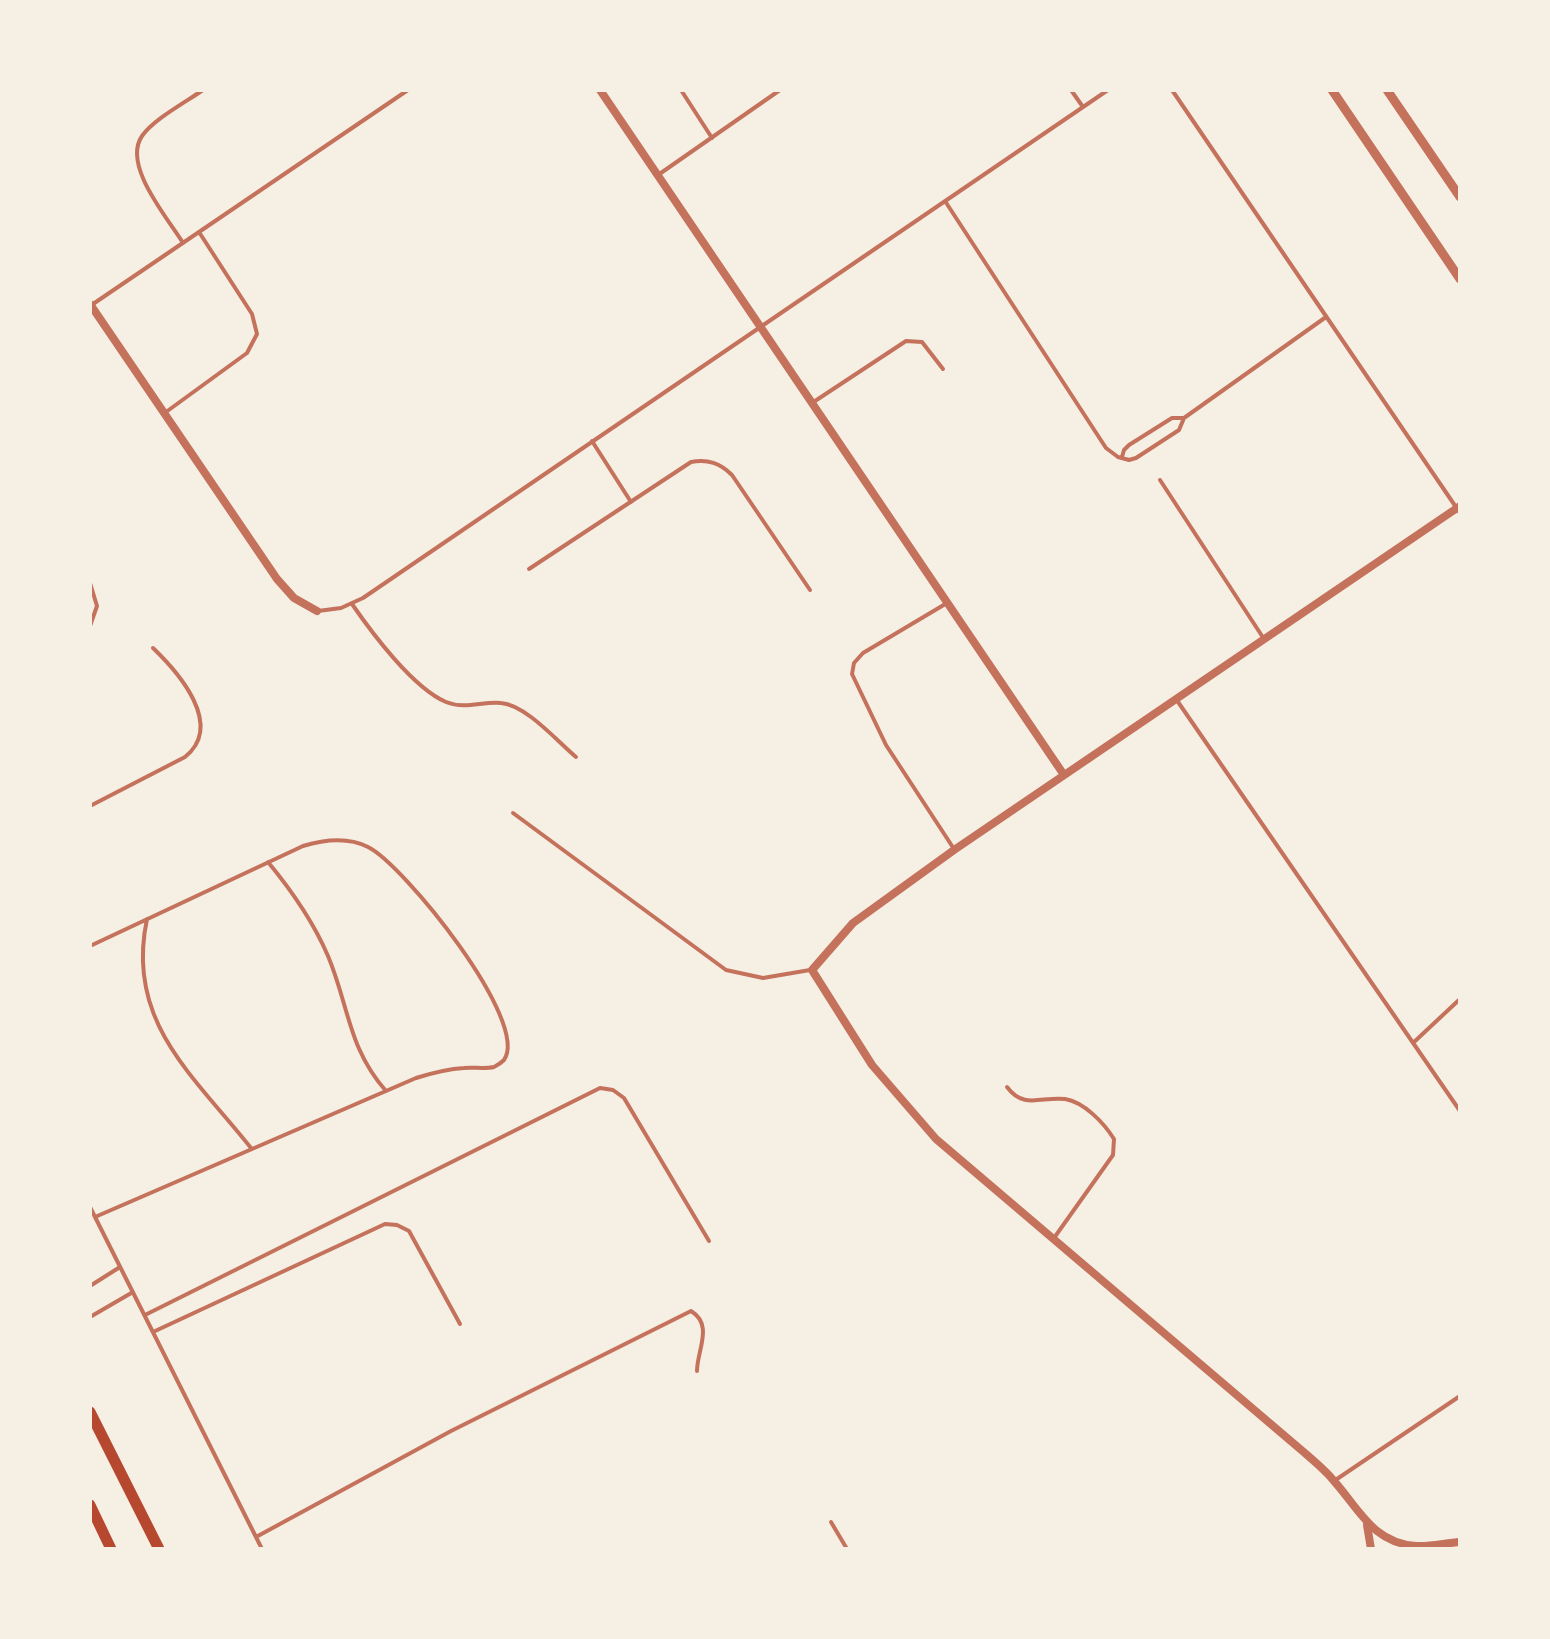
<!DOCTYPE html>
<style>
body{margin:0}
#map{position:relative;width:1550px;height:1639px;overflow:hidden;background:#f6efe4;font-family:"Space Grotesk",sans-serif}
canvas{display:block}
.frame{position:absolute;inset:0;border:92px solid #f6efe4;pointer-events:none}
</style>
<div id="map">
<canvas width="1550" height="1639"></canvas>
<div class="frame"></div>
</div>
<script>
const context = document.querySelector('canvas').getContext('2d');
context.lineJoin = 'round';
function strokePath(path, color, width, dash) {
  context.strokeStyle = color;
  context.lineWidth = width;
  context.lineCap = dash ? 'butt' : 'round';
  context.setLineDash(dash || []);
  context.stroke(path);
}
strokePath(new Path2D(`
 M681,90L712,138
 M1071,90L1083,107
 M1172,90L1460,513
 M658,175L780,90
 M945,201L1106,448L1118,457L1129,460L1136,458L1179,430L1184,418L1326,317
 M183,243C167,217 122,165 142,136C154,119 186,102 203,90
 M93,304L408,90
 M812,403L906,341L922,342L943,369
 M166,412L247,353L257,334L252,314L199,232
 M592,441L631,502
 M1122,457L1124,450L1129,445L1172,418H1184
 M1160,480L1264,639
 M529,569L691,462C708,459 720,463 732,475L810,590
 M90,583L97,606L90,626
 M947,603L863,653L854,663L852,674L886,745L954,849
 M352,604C372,633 413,688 446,702C466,710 482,701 501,703C526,705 557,741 576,757
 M318,611L341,608L363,598L1108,90
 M1176,699L1460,1111
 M90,806L185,757C225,725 178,672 153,648
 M513,813L726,970L763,978L810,970
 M268,862C292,891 313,921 328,956C349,1006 348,1048 386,1091
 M147,919C125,1021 193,1075 251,1148
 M90,946L303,846C323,840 348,837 368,847C403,864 531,1022 504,1060C501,1063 498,1065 494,1067C485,1069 473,1067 464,1068C447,1069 432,1073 416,1078L95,1217
 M1413,1043L1460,999
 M1007,1087C1024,1110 1042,1096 1065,1099C1084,1102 1104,1123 1114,1139L1113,1155L1054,1238
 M90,1207L262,1549
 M90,1286L120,1267
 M145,1315L600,1088L613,1090L624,1098L709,1241
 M90,1317L133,1292
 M153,1332L385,1224L397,1225L409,1231L460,1324
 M1334,1481L1460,1396
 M831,1522L847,1549
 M256,1537L451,1431L691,1311C714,1325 697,1350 697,1371`), '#c5725c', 4);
strokePath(new Path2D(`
 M600,90L1064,775
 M90,304L277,579L294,598L317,611
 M1460,506L954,850L853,923L812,970L872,1065L936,1139L1306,1454C1316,1463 1326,1471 1334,1481C1359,1509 1373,1543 1416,1546C1430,1547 1445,1543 1460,1542
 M1367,1525L1371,1549`), '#c5725c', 8);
strokePath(new Path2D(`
 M1332,90L1460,279
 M1387,90L1460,197`), '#c5725c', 9);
strokePath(new Path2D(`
 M90,1412L159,1549
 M90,1505L111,1549`), '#b5482f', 11);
</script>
